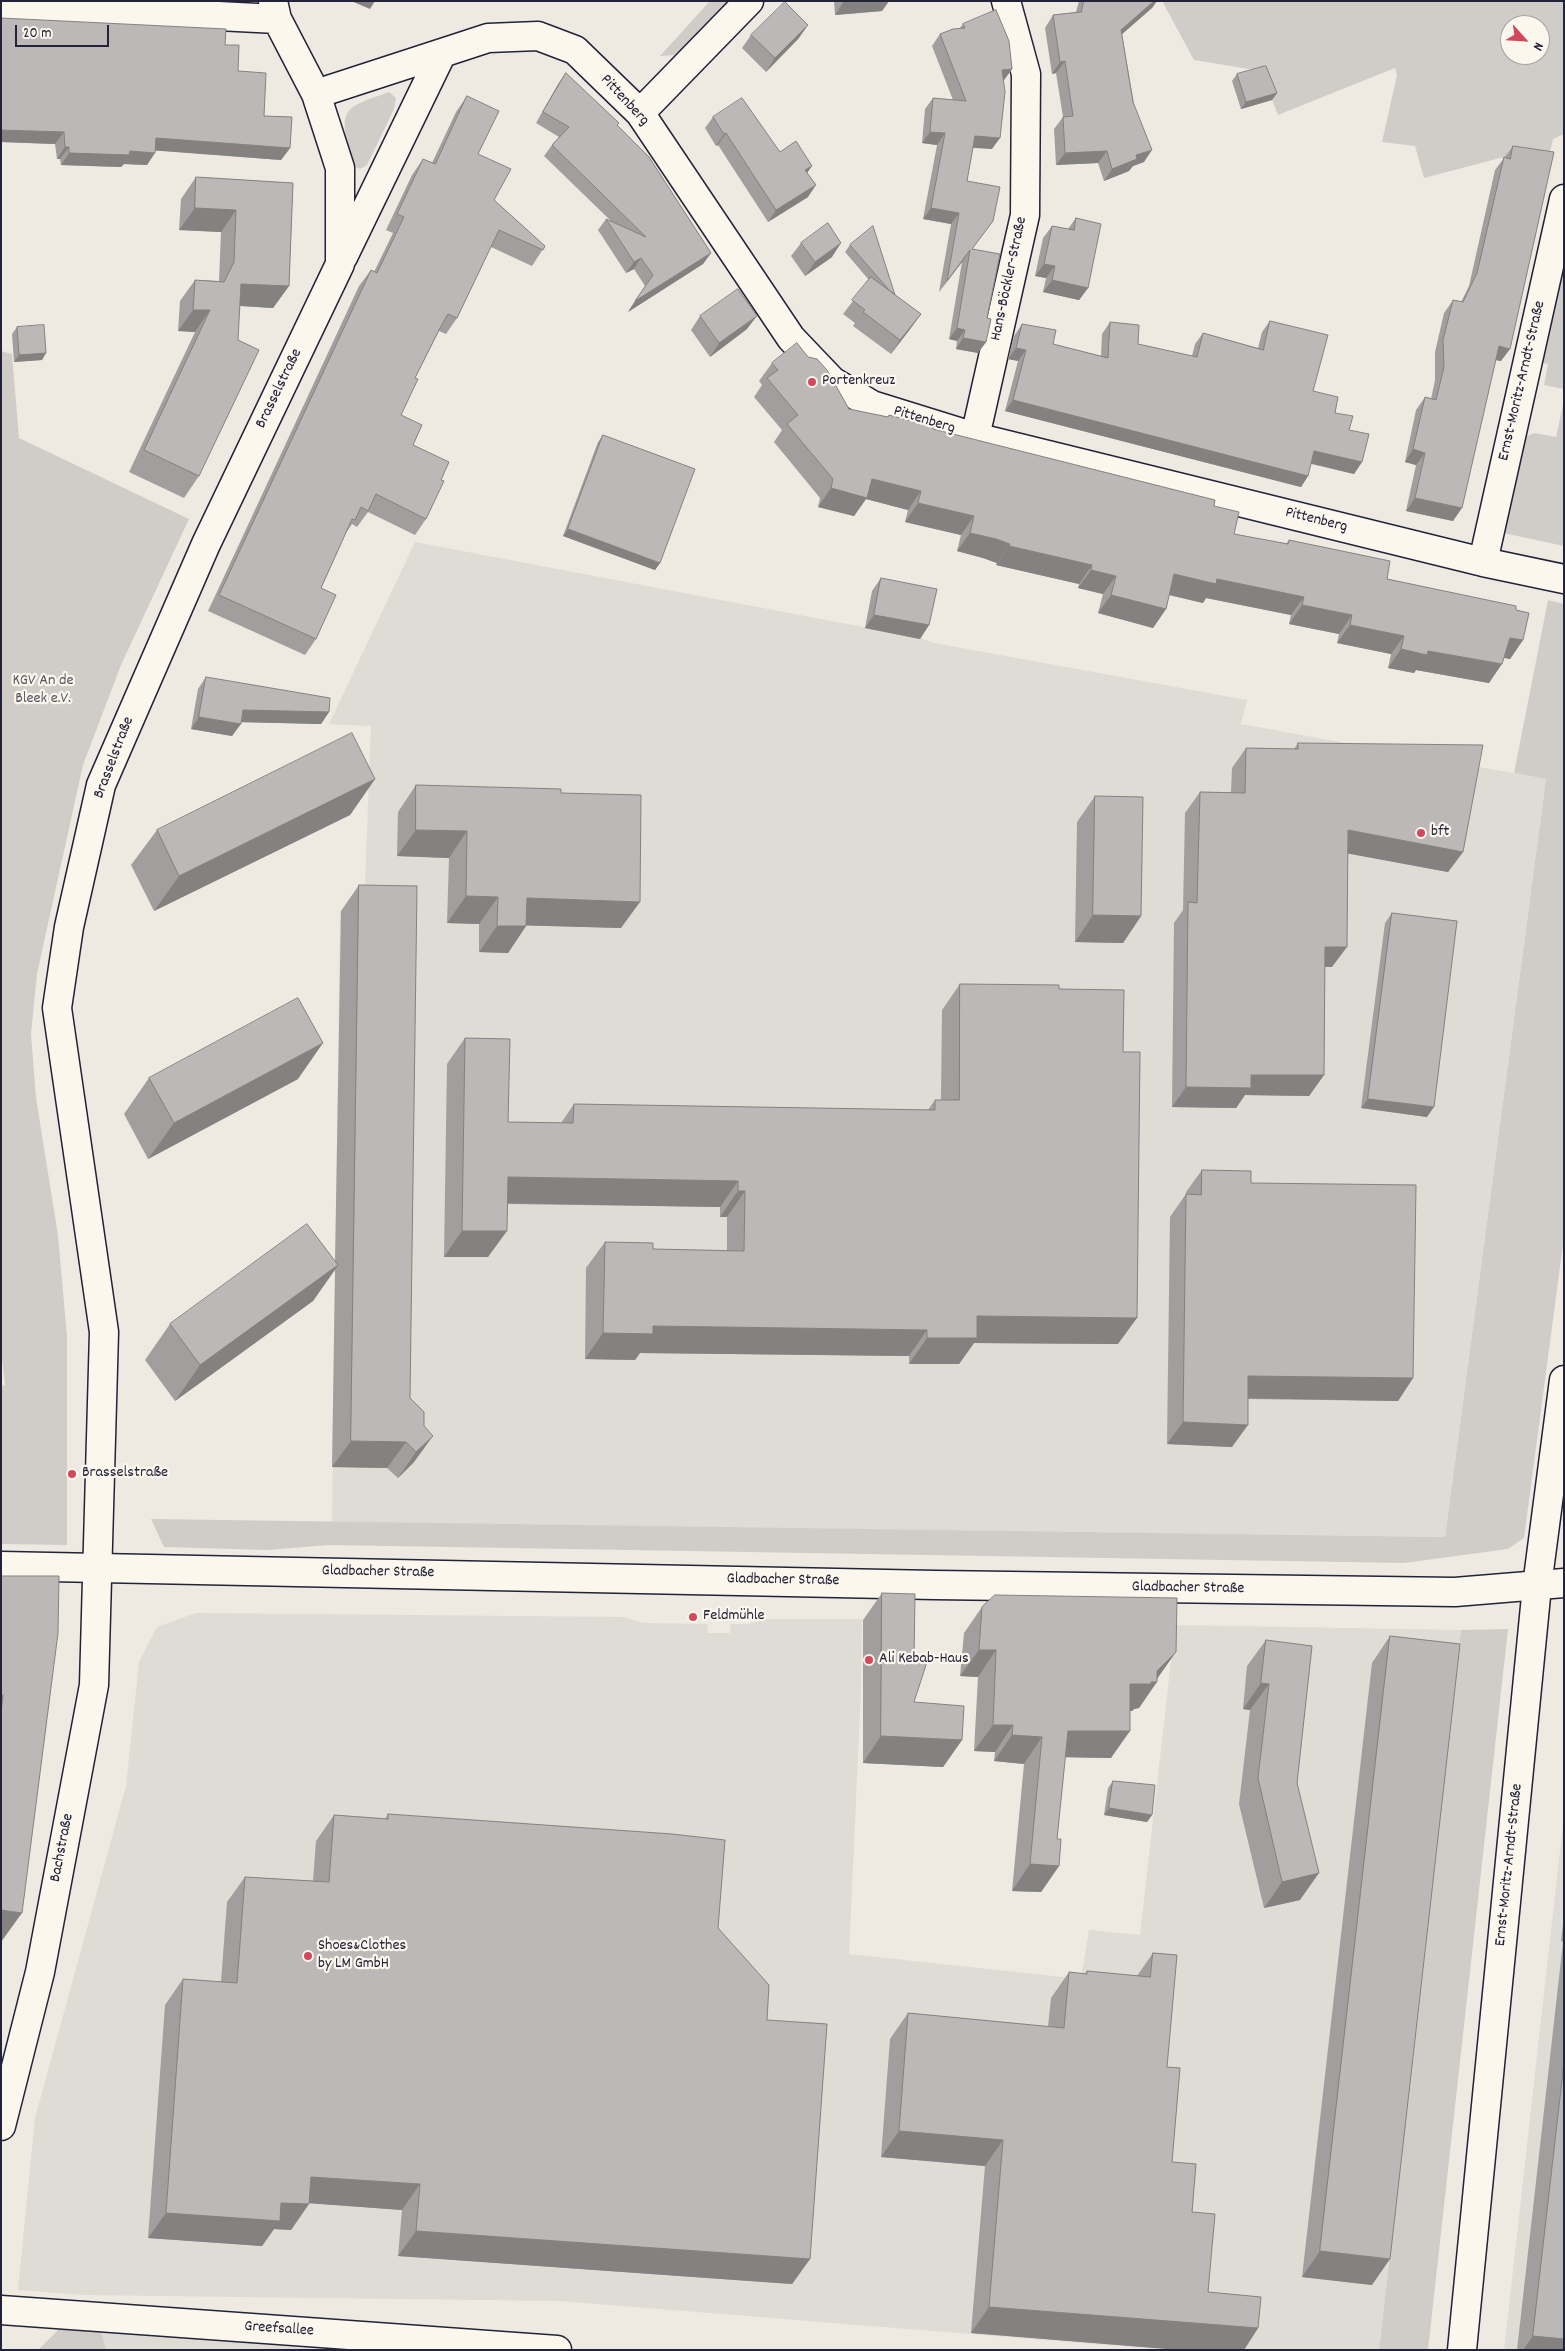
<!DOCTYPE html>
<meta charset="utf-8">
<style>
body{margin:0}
#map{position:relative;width:1565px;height:2351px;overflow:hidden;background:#eeeae2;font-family:Dekko,sans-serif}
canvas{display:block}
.frame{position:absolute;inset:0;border:2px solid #22223b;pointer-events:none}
.north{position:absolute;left:1500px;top:15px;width:50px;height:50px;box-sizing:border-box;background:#fbf7ec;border:1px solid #a4a2a5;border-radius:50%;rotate:116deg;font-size:14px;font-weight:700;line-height:20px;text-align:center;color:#22223b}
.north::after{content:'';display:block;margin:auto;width:18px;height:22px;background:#d1495b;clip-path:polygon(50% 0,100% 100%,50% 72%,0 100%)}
.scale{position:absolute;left:15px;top:25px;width:94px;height:22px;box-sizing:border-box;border:2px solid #22223b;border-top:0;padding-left:6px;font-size:15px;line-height:18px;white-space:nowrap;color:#22223b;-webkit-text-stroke:4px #fbf7ec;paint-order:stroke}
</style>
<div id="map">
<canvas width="1565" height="2351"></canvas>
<div class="frame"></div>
<div class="north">N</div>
<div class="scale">20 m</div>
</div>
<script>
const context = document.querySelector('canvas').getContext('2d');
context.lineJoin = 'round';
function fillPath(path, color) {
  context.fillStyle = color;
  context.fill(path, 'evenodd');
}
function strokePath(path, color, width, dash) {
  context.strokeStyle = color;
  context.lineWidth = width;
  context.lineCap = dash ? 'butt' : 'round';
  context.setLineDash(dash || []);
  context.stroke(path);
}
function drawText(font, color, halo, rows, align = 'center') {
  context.font = font + ' Dekko,sans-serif';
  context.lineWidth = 4.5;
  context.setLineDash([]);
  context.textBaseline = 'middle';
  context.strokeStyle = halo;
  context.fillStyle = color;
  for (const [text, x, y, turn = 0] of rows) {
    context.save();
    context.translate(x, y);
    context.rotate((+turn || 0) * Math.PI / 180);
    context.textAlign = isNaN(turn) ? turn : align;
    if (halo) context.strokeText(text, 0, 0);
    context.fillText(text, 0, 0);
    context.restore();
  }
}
fillPath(new Path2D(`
 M415,542L921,638L934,643L1247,700L1241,724L1546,779L1445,1537L332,1522L340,911L364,910L371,726L329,724Z
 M196,1613L624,1617L643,1623L708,1624L707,1633H730L731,1624H747L768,1619H862L861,1690L849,1954L1081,1979L1089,1930L1140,1935L1175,1625L1461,1630L1379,2350H1168L561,2301L84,2295L18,2290L35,2118L126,1786L139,1662L157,1627Z
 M1564,1815V2350H1504Z
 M100,2328L326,2350H105Z`), '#dfdbd5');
fillPath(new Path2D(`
 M710,1H733L693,44L675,55L660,56Z
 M1162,1H1564V134L1553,139L1547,165L1500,158L1424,178L1415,146L1382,142L1397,75L1395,68L1278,115L1261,71L1194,60ZM1510,25H1540V55H1510Z
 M389,92L396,98L394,109L367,165L360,169L353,166C350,151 336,117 353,107C363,100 377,97 389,92Z
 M1564,224V389L1544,385L1548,364L1532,361Z
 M1,351L12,354L19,438L189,519L121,665L83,765L37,974L31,1034L36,1098L58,1235L67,1337V1545L1,1544V1386L5,1385L1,1350Z
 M1564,400V546L1494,531L1513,443L1534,433L1556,437Z
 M1548,600L1564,604V1237L1524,1538L1508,1549L1404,1563L330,1545L267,1550L164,1547L151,1519L1445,1537L1546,779L1514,773Z
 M1508,1629L1428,2350H1379L1461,1630Z
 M100,2328L106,2350H38L59,2329Z`), '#d0cdc9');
const street = new Path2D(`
 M1,5L277,19
 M442,53L488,38L538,36L575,50L640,113L791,338L832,381L872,405L975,437L1483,562L1564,579
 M316,94L442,53L343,257
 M640,113L749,1
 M975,437L1025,215L1026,74L1006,1
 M1483,562L1564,199
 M1,2126L40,1972L94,1685L104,1332L57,1008L69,927L101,785L206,544L340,264V168L316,94L277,19L273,1
 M1,2310L557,2350
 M1462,2350L1537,1586L1564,1380`);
const secondary = new Path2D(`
 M1,1566L935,1585L1455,1592L1564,1583`);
strokePath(street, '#22223b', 31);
strokePath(secondary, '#22223b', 31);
strokePath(street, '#fbf7ec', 28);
strokePath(secondary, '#fbf7ec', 28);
fillPath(new Path2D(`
 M834,1H889L882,11L835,15Z
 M1079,1H1157L1152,8L1122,34L1144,162L1133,166L1129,171L1104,181L1098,163L1056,165L1054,129L1063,117L1056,73L1052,74L1045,28L1053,15L1076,12Z
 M963,24L1012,69L1004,80L992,149L973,148L967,181L993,221L972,249L987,318L986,342L978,353L956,349L957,341L949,339L962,262L939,292L951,224L923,219L937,145L922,143L925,109L933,98L953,100L932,46L940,34L960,28Z
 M751,35L799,38L766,72L742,48Z
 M225,45L238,71L264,116L290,148L281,160L155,150L147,165L124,164L121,167L61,165L60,159H57L55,144L1,142Z
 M566,73L617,126L711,253L703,264L628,312L645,286L634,269L626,273L598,230L606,219L611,221L544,156L552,145L559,137L536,123L558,84Z
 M1237,74L1277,93L1272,100L1241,109L1232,81Z
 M467,96L478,154L494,200L545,246L532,266L491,247L457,318L446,334L439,331L415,378L401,415L413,445L426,519L415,535L368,512L357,527L352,524L346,533L321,588L316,639L305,655L208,611L359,286L371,270L374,272L393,233L386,230L412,175L423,159L432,163L456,112Z
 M713,117L780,152L812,166L807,173L808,197L768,222L718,145L716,146L705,128Z
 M1513,146L1501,361L1496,360L1453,521L1406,511L1416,465L1405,462L1416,410L1425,397L1431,399L1435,380V352L1444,313L1453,300L1461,302L1469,286L1495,170Z
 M196,177L293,183L289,286L273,308L240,306L199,476L184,498L129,472L195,332L178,331L180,301L195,280L219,281L221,232L179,230L181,199Z
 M1076,218L1088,288L1079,300L1043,292L1046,278L1035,276L1043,238L1052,226L1068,229Z
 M801,243L832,257L805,276L791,256Z
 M850,245L895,295L921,314L891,354L853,326L855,323L843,314L869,280L845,252Z
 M700,316L747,329L710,357L691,330Z
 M1270,321L1313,391L1335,413L1349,430L1362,462L1354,474L1311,464L1308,476L1301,487L1005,411L1018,361L1008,359L1014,336L1022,324L1053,344L1101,356L1102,334L1110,322L1138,344L1192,356L1195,344L1203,333L1258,348L1262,332Z
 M17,327L46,353L42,360L14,362L12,334Z
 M772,363L849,409L887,417L889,415L933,429L1214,506L1234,534L1286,544L1289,540L1387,579L1516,610L1523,640L1510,659L1504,658L1489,683L1416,670L1414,673L1388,668L1391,654L1337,643L1339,634L1289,624L1291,615L1206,598L1203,603L1169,595L1166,609L1153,628L1098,613L1103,594L1078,588L1079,584L996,565L997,563L983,558L957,551L961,535L905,522L908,510L866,499L854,516L818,507L820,498L774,442L782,430L754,397L762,385L759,381Z
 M603,435L660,563L655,570L563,536L598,442Z
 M881,578L929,625L920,639L865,628L872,591Z
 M206,677L329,712L321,724L241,722L232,736L191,729L198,689Z
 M1298,743L1463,852L1448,872L1348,853L1332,967H1325L1324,1075L1309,1096L1245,1095L1236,1108L1172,1107L1174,923L1183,910L1185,813L1200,792L1231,793L1232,768L1246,748L1294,749Z
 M375,779L350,815L154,911L131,865L157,830Z
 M416,785L561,793L621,928L526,925V926L508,953L479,952V924L447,923L449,858L397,856L398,812Z
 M1095,796L1141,916L1123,943L1075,942L1077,822Z
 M359,885L410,1398L424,1412L414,1462L398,1478L387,1468L332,1467L335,1270L313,1301L175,1401L145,1360L170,1324L335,1261L341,911Z
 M1392,913L1427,1117L1361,1108L1385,923Z
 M960,984L1059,989L1118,1344L974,1343L959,1364H909V1356L640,1353L635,1360L585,1359L586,1268L605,1242L653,1249L727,1251V1217H720V1207L507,1204L488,1257H444L447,1064L465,1038L508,1122L561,1123L574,1104L928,1110L935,1100H941L942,1010Z
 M149,1078L298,1079L148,1159L124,1114Z
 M1202,1170L1251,1183L1413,1378L1398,1401L1248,1399L1232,1447L1167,1444L1170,1217L1186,1194V1192Z
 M1,1576H59L1,1942Z
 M882,1593L914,1662V1702L962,1740L943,1767L863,1763V1620Z
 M982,1607L1157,1679L1139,1708L1134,1709L1132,1711H1130L1111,1758L1065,1757L1057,1839L1059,1866L1041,1892L1012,1891L1024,1764L994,1761L995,1752L974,1751L978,1677L960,1676L964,1633Z
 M1390,1636L1372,2285L1302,2277L1372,1663Z
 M1266,1640L1297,1783L1300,1900L1264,1908L1239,1804L1250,1710L1243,1709L1247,1666Z
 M1113,1781L1152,1815L1147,1822L1104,1815L1108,1788Z
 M388,1814L718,1928L767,2020L810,2259L792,2284L398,2256L402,2210L309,2203L291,2230L274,2229L262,2246L148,2238L165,2005L183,1979L221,1982L227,1902L245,1877L313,1881L316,1841L334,1815L385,1819Z
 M1564,1916V2350H1517L1563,1942L1561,1941Z
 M1153,1953L1167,2067L1172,2162L1192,2212L1208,2292L1258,2328L1244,2350H1180L971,2333L985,2166L881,2157L890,2039L908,2013L1048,2027L1051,1998L1069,1972L1085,1974L1087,1971L1137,1976Z`), '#a29e9e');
fillPath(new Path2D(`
 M351,1H375L370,9Z
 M844,1H889L882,11L835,15Z
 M1154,1H1157L1152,8L1113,42L1121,30Z
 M808,25L799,38L766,72L775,58Z
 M1065,61L1056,73L1052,74L1060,62Z
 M1012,69L1004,80L1002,70Z
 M1277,93L1272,100L1241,109L1246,102Z
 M1,130L64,132L55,144L1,142Z
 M930,132L945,133L937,145L922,143Z
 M726,133L718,145L716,146L724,134Z
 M975,136L1000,138L992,149L967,147Z
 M156,138L290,148L281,160L148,150Z
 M65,147H69L60,159H57Z
 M1152,150L1144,162L1133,166L1129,171L1104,181L1112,169L1136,155Z
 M130,151L155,153L147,165L124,164L121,167L61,165L69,153Z
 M1107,151L1098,163L1056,165L1065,153Z
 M812,166L804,177L805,170Z
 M816,185L808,197L768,222L776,210Z
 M195,208L236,210L221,232L179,230Z
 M931,208L959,213L951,224L923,219Z
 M841,243L832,257L805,276L815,262Z
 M970,250L962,262L939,292L947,281Z
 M711,253L703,264L628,312L635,301Z
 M641,258L634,269L626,273L634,262Z
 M1044,264L1055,266L1046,278L1035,276Z
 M1052,280L1088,288L1079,300L1043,292Z
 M241,284L289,286L273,308L226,305Z
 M193,310H210L195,332L178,331Z
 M921,314L911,328L891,354L900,340Z
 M757,316L747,329L710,357L719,343Z
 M957,328L965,330L957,341L949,339Z
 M963,338L986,342L978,353L956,349Z
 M1499,346L1510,349L1501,361L1490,359Z
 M1016,348L1026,350L1018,361L1008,359Z
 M46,353L42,360L14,362L19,355Z
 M1013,400L1308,476L1301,487L1005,411Z
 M1413,449L1425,453L1416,465L1405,462Z
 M1314,451L1362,462L1354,474L1306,462Z
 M872,479L921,491L908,510L866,499L854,516L818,507L831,488Z
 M1415,498L1462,508L1453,521L1406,511Z
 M918,503L974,516L961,535L905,522Z
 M568,529L660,563L655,570L563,536Z
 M970,533L996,539L1010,544L997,563L983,558L957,551Z
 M1009,546L1092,565L1079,584L996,565Z
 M1091,570L1116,576L1103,594L1078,588Z
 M1174,574L1217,579L1304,597L1291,615L1206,598L1203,603L1161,593Z
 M1111,595L1166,609L1153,628L1098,613Z
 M1302,605L1352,615L1339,634L1289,624Z
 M874,615L929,625L920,639L865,628Z
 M1350,625L1404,636L1391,654L1337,643Z
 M1510,638L1523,640L1510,659L1497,656Z
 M1401,649L1428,651L1502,664L1489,683L1416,670L1414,673L1388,668Z
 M243,710L329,712L321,724L235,722Z
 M199,717L241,724L232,736L191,729Z
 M375,779L350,815L154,911L179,876Z
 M416,830L467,831L449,858L397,856Z
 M1348,830L1463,852L1448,872L1334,851Z
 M466,896L498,897L479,924L447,923Z
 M527,898L640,902L621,928L509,925Z
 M1093,915L1141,916L1123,943L1075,942Z
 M497,926H526L508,953L479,952Z
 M1325,947H1347L1332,967H1311Z
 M323,1043L298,1079L148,1159L174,1123Z
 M1251,1075H1324L1309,1096L1245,1095L1236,1108L1172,1107L1186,1087Z
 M1368,1099L1434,1107L1427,1117L1361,1108Z
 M508,1177L738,1181L720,1207L489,1203Z
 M738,1191H745L727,1217H720Z
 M462,1231H507L488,1257H444Z
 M338,1265L313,1301L175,1401L200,1365Z
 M977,1316L1137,1318L1118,1344L974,1343L959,1364H909L927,1338Z
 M653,1326L927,1330L909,1356L640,1353L635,1360L585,1359L603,1333Z
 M1248,1376L1413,1378L1398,1401L1233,1398Z
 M1183,1422L1248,1425L1232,1447L1167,1444Z
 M433,1436L414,1462L398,1478L416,1452Z
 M351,1441L406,1442L387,1468L332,1467Z
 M979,1650H996L978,1677L960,1676Z
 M1176,1652L1157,1679V1682L1139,1708L1134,1709L1132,1711H1111L1130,1684L1157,1671Z
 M1261,1683L1269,1684L1250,1710L1243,1709Z
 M993,1725H1013L995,1752L974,1751Z
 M1068,1731H1130L1111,1758L1049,1757Z
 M1012,1735L1042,1737L1024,1764L994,1761Z
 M881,1736L962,1740L943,1767L863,1763Z
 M1109,1808L1152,1815L1147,1822L1104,1815Z
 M1030,1864L1059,1866L1041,1892L1012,1891Z
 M1319,1873L1300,1900L1264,1908L1282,1882Z
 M1,1910L22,1913L1,1942Z
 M899,2131L1003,2140L985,2166L881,2157Z
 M311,2177L420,2184L402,2210L293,2202Z
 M281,2203L309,2204L291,2230L274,2229L262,2246L148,2238L166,2213Z
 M416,2231L810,2259L792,2284L398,2256Z
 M1320,2251L1390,2259L1372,2285L1302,2277Z
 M989,2307L1258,2328L1244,2350H1180L971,2333Z
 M1533,2336L1564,2339V2350H1523Z`), '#848181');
const building = new Path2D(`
 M1084,1H1154L1121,30L1133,102L1152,150L1136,155L1137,159L1112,169L1107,151L1065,153L1063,117L1073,116L1065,61L1060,62L1053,15L1081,12Z
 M785,2L808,25L775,58L751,35Z
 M996,10L1009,41L1012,69L1002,70L1005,92L1000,138L975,136L967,181L1000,187L993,221L972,249L1000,254L987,318L991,319L986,342L963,338L965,330L957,328L970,250L947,281L959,213L931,208L945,133L930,132L933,98L966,101L940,34L953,29L965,28L963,24Z
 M1,18L226,29L225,45H239L238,71L266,73L264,116L292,117L290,148L156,138L155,153L130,151L129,155L69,153V147H65L64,132L1,130Z
 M1266,66L1277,93L1246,102L1237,74Z
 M566,73L619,123L617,125L649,157L711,253L635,301L653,275L641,258L634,262L606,219L646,237L552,145L569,127L543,112Z
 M467,96L499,111L478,154L511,169L494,200L545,246L543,250L499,230L457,318L448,314L441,326L415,378L418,379L401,415L422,425L413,445L449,462L441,480L444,481L426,519L376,494L368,511L361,507L355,520L352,519L321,588L336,595L316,639L219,595L371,270L377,273L404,217L397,214L423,159L435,164Z
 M742,98L780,152L796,141L812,166L805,170L816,185L776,210L726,133L724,134L713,117Z
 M1513,146L1554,152L1510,349L1499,346L1462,508L1415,498L1425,453L1413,449L1425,397L1436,400L1444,367L1443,340L1453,300L1463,302L1477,273L1504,157L1510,159Z
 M196,177L293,183L289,286L241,284L238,340L259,350L199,476L144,450L210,310H193L195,280L224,282L234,262L236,210L195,208Z
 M1076,218L1101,224L1088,288L1052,280L1055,266L1044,264L1052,226L1074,230Z
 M828,223L841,243L815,262L801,243Z
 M873,226L895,295L889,290L850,245Z
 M871,277L921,314L900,340L863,312L865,310L852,300Z
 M738,289L757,316L719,343L700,316Z
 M1270,321L1328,335L1313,391L1338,397L1335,413L1353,416L1349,430L1369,434L1362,462L1314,451L1308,476L1013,400L1026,350L1016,348L1022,324L1056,330L1053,344L1108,358L1110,322L1139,325L1138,344L1197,357L1203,333L1263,350Z
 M44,325L46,353L19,355L17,327Z
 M797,343L808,357L817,359L827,370L849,409L888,417L889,415L933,427V429L1215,500L1214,506L1239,512L1234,534L1288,544L1289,540L1390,561L1387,579L1516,606V610L1529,613L1523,640L1510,638L1502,664L1428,651L1427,655L1401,649L1404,636L1350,625L1352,615L1302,605L1304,597L1217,579L1216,584L1174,574L1166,609L1111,595L1116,576L1091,570L1092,565L1009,546L1010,544L996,539L970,533L974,516L918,503L921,491L872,479L867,498L831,488L833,479L787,424L798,415L767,378L778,370L772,363Z
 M603,435L695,469L660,563L568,529Z
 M881,578L937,589L929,625L874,615Z
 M206,677L330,698L329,712L243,710L241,724L199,717Z
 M352,733L375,779L179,876L157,830Z
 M1298,743L1483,745L1463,852L1348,830L1347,947H1325L1324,1075H1251V1088L1186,1087L1188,902L1197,903L1200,792L1245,793L1246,748L1298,749Z
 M416,785L561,789V793L641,795L640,902L527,898L526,926H497L498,897L466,896L467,831L416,830Z
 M1095,796L1143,797L1141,916L1093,915Z
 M359,885L417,886L410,1398L424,1412V1426L433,1436L416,1452L406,1442L351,1441Z
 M1392,913L1457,921L1434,1107L1368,1099Z
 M960,984L1059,985V989L1124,990L1123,1052H1140L1137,1318L977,1316V1338H927V1330L653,1326V1334L603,1333L605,1242L653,1243V1249L744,1251L745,1191H738V1181L508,1177L507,1231H462L465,1038L510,1039L508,1122L573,1123L574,1104L935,1110V1100H959Z
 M298,998L323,1043L174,1123L149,1078Z
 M1202,1170L1251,1171V1183L1416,1185L1413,1378L1248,1376V1425L1183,1422L1186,1194L1201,1195Z
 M307,1224L338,1265L200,1365L170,1324Z
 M1,1576H59L58,1633L22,1913L1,1910V1712L3,1695H1Z
 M882,1593L915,1594L914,1662H927L914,1702L964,1706L962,1740L881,1736Z
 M995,1595L1177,1598L1176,1652L1157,1671V1682H1151V1684H1130V1731H1068L1057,1839H1061L1059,1866L1030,1864L1042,1737L1012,1735L1013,1725H993L996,1650H979L982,1607Z
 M1390,1636L1460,1644L1390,2259L1320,2251Z
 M1266,1640L1312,1646L1297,1783L1319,1873L1282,1882L1258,1778L1269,1684L1261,1683Z
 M1113,1781L1155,1785L1152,1815L1109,1808Z
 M388,1814L672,1834L725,1840L718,1928L769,1985L767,2020L827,2024L810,2259L416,2231L420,2184L311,2177L309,2204L281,2203L280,2221L166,2213L183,1979L237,1983L245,1877L329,1882L334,1815L388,1819Z
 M1153,1953L1177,1955L1167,2067L1180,2068L1172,2162L1196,2164L1192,2212L1215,2214L1208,2292L1261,2297L1258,2328L989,2307L1003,2140L899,2131L908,2013L1064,2028L1069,1972L1087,1974V1971L1150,1977Z
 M1564,2063V2339L1533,2336Z`);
fillPath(building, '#bcb8b8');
strokePath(building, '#848181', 1);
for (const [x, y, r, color] of [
 [812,382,5,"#d1495b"],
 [1421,833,5,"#d1495b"],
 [72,1474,5,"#d1495b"],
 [693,1617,5,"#d1495b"],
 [869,1660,5,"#d1495b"],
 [308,1956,5,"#d1495b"]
]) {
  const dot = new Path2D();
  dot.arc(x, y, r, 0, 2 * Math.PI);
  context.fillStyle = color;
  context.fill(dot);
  strokePath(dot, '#fbf7ec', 2);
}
drawText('16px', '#22223b', '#fbf7ec', [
 ["Pittenberg",624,101,47],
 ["Hans-Böckler-Straße",1010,279,-78],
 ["Ernst-Moritz-Arndt-Straße",1523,381,-77],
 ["Brasselstraße",280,389,-64],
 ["Pittenberg",924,421,17],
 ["Pittenberg",1316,521,14],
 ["Brasselstraße",115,758,-69],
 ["Gladbacher Straße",378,1573,1],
 ["Gladbacher Straße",783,1581,1],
 ["Gladbacher Straße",1188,1589,1],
 ["Bachstraße",63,1848,-79],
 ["Ernst-Moritz-Arndt-Straße",1510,1865,-84],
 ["Greefsallee",279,2330,4]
]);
drawText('16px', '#22223b', '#fbf7ec', [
 ["Portenkreuz",822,382],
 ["bft",1431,833],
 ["Brasselstraße",82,1474],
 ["Feldmühle",703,1617],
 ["Ali Kebab-Haus",879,1660],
 ["Shoes&Clothes",318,1947],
 ["by LM GmbH",318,1965]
], 'left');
drawText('16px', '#565566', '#fbf7ec', [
 ["KGV An de",43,682],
 ["Bleek e.V.",43,700]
]);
</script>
